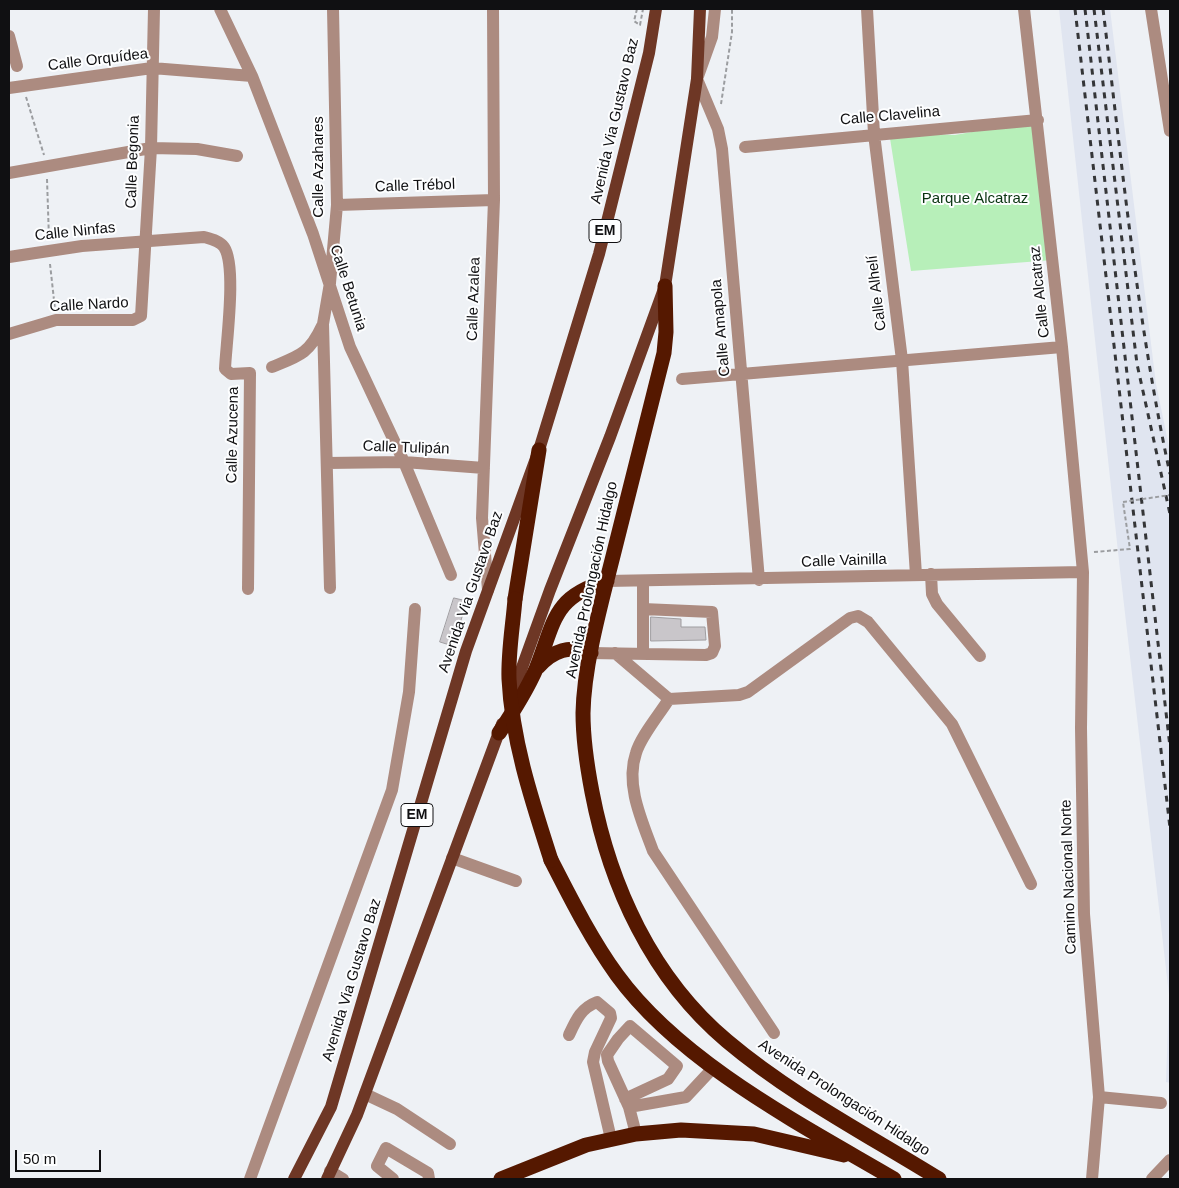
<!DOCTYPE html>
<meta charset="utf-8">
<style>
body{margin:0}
#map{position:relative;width:1179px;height:1188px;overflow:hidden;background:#eef1f5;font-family:Helvetica,sans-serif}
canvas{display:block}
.frame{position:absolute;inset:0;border:10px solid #101012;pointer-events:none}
.scale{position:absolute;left:15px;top:1150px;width:86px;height:22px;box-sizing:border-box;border:2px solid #101012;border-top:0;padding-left:6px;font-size:15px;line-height:18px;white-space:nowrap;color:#101012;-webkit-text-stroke:4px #fdfeff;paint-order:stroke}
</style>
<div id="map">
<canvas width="1179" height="1188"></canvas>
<div class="frame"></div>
<div class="scale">50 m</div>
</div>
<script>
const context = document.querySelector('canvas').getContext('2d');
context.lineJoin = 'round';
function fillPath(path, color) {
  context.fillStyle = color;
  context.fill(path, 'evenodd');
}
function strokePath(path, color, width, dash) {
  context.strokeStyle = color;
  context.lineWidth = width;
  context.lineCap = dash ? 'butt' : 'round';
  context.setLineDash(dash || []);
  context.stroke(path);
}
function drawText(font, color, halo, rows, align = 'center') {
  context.font = font + ' Helvetica,sans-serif';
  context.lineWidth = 4;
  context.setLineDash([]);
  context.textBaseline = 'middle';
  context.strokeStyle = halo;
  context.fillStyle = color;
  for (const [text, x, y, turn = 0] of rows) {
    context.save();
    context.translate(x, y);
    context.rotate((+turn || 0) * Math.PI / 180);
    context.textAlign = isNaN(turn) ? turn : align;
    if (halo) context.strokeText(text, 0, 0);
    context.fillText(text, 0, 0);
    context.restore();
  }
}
fillPath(new Path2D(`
 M1059,9H1110L1156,384L1170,451V1083L1166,1082L1169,995L1120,570Z`), '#e0e5f0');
fillPath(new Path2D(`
 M1038,120L1053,260L911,271L889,132L955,135Z`), '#b7efb9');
const building = new Path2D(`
 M454,598L467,601L453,646L440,642Z
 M651,617L681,619V627H705L706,640L651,641Z`);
fillPath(building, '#c9c6ca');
strokePath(building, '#9f9da0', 1);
strokePath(new Path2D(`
 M637,9L634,21L640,25L643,9
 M26,97L44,155
 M721,104L732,32V9
 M47,179L49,239
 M50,264L55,309
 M1094,552L1130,549L1123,502`), '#9b9da0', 2, [4, 2.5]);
strokePath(new Path2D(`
 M220,9L252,76L313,234L350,347L404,462L451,575
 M715,9L712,37L697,79L718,129L722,149L759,580
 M867,9L874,134L902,360L916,575
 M1024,9L1062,347L1083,572L1081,728L1084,914L1099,1097L1092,1179
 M1151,9L1170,131
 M9,36L17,66
 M9,88L152,68L252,76
 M745,147L1038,120
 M9,173L151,148L197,149L237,156
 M337,205L494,200
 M9,257L82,246L204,237C211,239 220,241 224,247C237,266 226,344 225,369L231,374L250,373L248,589
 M9,334L56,320H133L141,316L151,148L154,9
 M272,367C299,356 309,354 322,326
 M682,379L1062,347
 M327,463L404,462L484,468
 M931,574L932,594L937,604L980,656
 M607,581L1083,572
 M330,588L323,324L330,283L337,205L333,9
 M488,590L482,518L494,200L493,9
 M591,653L706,655L712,653L715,646L712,612L643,609
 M615,653L669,699L739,695L748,692L850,618L858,616L868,622L952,724L1031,884
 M643,654V581
 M669,699C659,715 641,736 636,753C625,785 642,821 653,851L774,1033
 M452,858L516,881
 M569,1035C576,1020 581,1008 597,1002L610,1013L611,1018L595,1052L593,1062L611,1139
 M365,1094L397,1109L450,1144
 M1099,1097L1161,1103
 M625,1099L668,1079L677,1066L630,1026L618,1039L607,1055L608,1061L629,1107L636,1134
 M629,1107L686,1097L714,1067
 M330,1171L343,1179
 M250,1179L392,790L409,692L415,609
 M393,1179L377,1166L386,1148L428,1173L429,1179
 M1152,1179L1170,1160`), '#ac8b80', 12);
strokePath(new Path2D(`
 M511,698L550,590L610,437L665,286L697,79L700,9
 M294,1179L331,1107L466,651L539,450L599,254L649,53L656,9
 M327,1179L357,1115L502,724`), '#6e3725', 12);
strokePath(new Path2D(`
 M665,286L666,332L664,353C647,421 630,488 613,556C601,604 584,664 583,713C583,739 587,766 592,792C610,886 652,978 727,1041C791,1095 868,1135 939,1179
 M515,599L539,450
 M538,667C554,650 569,645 591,653
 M499,733C513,712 526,692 536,669C555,622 552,597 607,581
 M551,860C571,899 591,939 617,975C681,1063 802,1125 894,1179
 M501,1179L586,1145L636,1134L681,1130L754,1134L844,1155`), '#551800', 15);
strokePath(new Path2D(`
 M1075,9L1170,828
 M1085,9L1170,747
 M1094,9L1137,364L1170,514
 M1103,9C1122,164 1137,321 1170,474`), '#353638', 3, [6, 6]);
strokePath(new Path2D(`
 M1123,502L1170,495`), '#9b9da0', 2, [4, 2.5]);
strokePath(new Path2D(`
 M515,599C513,625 508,652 509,679C512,741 532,801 551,860`), '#551800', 15);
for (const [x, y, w] of [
 [605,231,32],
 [417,815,32]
]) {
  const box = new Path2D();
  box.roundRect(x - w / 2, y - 11.5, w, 23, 4);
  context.fillStyle = '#fdfeff';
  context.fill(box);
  strokePath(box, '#101012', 1);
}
drawText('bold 14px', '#101012', null, [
 ["EM",605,231],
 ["EM",417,815]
]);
drawText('15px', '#101012', '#fdfeff', [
 ["Calle Orquídea",98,60,-7],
 ["Calle Clavelina",890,116,-5],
 ["Avenida Via Gustavo Baz",615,121,-77],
 ["Calle Begonia",133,162,-88],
 ["Calle Azahares",319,167,-90],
 ["Calle Trébol",415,186,-2],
 ["Calle Ninfas",75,232,-6],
 ["Calle Betunia",348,288,72],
 ["Calle Alcatraz",1040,292,-96],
 ["Calle Alhelí",877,293,-97],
 ["Calle Azalea",474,299,-88],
 ["Calle Nardo",89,305,-3],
 ["Calle Amapola",721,328,-95],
 ["Calle Azucena",233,435,-89],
 ["Calle Tulipán",406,448,2],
 ["Calle Vainilla",844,561,-2],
 ["Avenida Prolongación Hidalgo",592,580,-78],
 ["Avenida Via Gustavo Baz",471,592,-71],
 ["Camino Nacional Norte",1069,877,-92],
 ["Avenida Via Gustavo Baz",352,980,-73],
 ["Avenida Prolongación Hidalgo",844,1098,33]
]);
drawText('15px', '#08330f', '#fdfeff', [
 ["Parque Alcatraz",975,199]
]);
</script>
